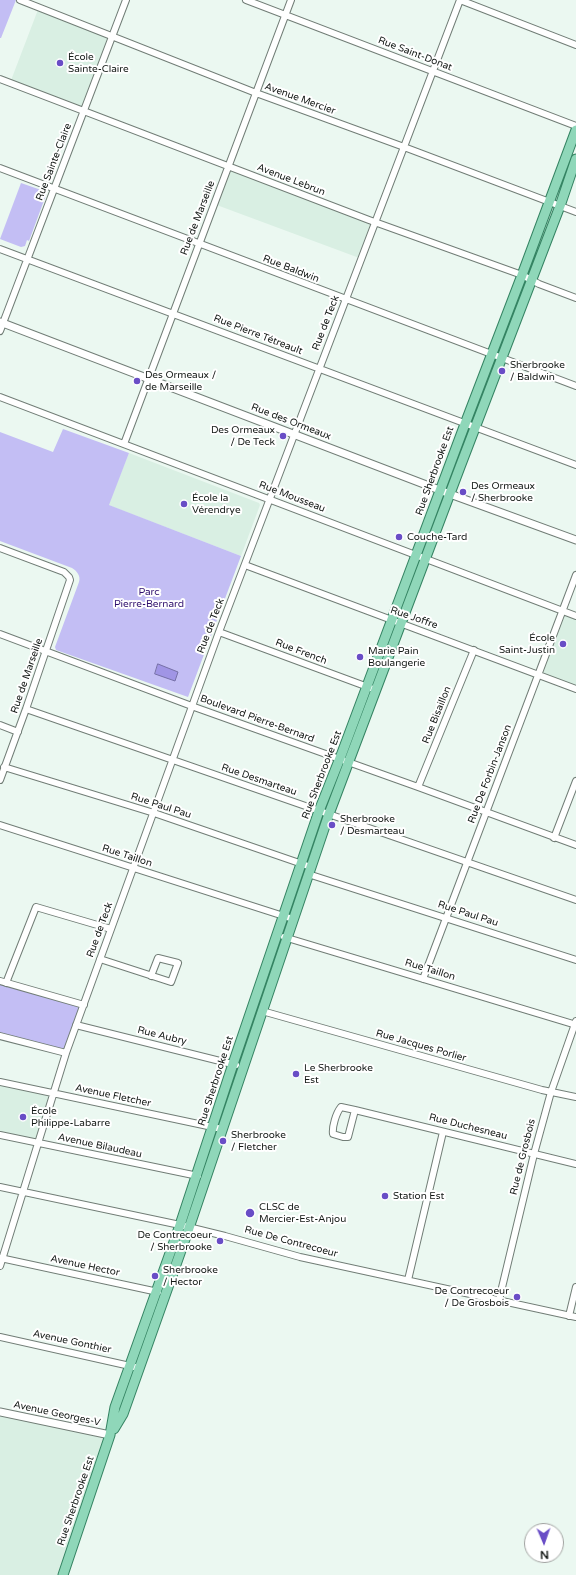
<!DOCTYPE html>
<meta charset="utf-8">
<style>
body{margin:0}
#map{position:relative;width:576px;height:1575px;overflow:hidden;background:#ebf8f1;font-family:"Varela Round",sans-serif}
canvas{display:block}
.north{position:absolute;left:524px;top:1523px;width:40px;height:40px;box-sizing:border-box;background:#fff;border:1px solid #a1a3a1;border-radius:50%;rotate:178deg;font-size:11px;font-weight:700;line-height:16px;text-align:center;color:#131815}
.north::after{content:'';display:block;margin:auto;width:14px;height:18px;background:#694dc6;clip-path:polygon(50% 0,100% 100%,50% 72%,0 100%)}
</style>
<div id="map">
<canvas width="576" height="1575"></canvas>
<div class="north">N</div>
</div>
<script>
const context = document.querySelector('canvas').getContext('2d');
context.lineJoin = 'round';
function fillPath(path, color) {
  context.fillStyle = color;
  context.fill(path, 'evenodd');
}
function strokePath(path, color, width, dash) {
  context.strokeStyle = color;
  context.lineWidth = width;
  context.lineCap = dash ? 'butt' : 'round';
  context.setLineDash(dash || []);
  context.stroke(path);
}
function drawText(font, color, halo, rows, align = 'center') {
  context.font = font + ' "Varela Round",sans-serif';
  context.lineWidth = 4;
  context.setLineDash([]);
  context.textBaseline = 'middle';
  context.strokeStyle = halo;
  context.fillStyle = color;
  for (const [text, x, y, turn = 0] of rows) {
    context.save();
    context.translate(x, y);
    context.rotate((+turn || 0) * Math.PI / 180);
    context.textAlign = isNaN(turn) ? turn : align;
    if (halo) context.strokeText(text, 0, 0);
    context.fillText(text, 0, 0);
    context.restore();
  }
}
fillPath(new Path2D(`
 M39,7L113,36L84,111L10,83Z
 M228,167L375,223L362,259L214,204Z
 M129,453L259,503L260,505L241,556L108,505Z
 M562,611L576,616V688L538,675Z
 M0,1082L53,1093L38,1143L0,1135Z
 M0,1415L107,1437L58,1575H0Z`), '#d9efe3');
fillPath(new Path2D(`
 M0,0H16L1,38H0Z
 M21,183L44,191L46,195L29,241L27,240L25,246L21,247L0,239Z
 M63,429L129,453L109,505L241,556L188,697L56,650L55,647L79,582C81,576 77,571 72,568L0,541V432L53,452Z
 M0,981L84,1005L66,1053L0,1036Z`), '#c3bef4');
const water = new Path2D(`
 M158,664L178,672L175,681L155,674Z`);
fillPath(water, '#a095e5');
strokePath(water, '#7670a7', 1);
const minor = new Path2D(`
 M20,0L256,93L404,147L576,212
 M246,0L576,126
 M460,0L576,45
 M0,79L369,220L522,275L539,284L576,298
 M0,168L576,386
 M0,249C192,321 384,393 576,465
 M0,331L126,0
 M0,397L576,616
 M124,444L291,0
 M0,548L64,572L69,577L70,580L26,709L0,780
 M245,565L576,689
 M219,632L376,690
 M0,634L197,708L418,787L576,845
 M26,709L576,900
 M0,725L18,732
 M4,767L154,813L311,867
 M418,787L474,650
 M0,825L293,919
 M554,838L576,781
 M308,874L576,960
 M284,937L576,1025
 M100,959L171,982L178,963L158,958L151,976
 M423,979L576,575
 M0,981L84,1005
 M6,983L36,907L111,929
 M262,1011L542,1090L576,1097
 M76,1025L236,1065
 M0,1036L66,1053
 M0,1082L222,1129
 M355,1110L348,1137H343L333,1134C332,1127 336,1113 341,1107L355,1110L576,1164
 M0,1135L198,1176
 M0,1187L180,1225L225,1236L300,1257L576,1317
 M0,1258L158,1292
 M0,1266L66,1053L219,632L460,0
 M408,1280L443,1132
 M499,1300L534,1154L551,1092L576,1021
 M569,1316L576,1287
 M0,1337L139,1368`);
const tertiary = new Path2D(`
 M0,322L450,494L576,540
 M0,1412L110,1435`);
const primary = new Path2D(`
 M114,1429L123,1414L189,1228L329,814L460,467L560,206L576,159
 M63,1575L110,1435L115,1407L180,1225L233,1064L319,811L342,753L465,424L522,275L576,130`);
strokePath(minor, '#717d76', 8);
strokePath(tertiary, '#717d76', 9);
strokePath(primary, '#348362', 11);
strokePath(minor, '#fff', 6);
strokePath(tertiary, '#fff', 7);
strokePath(primary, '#8fd7b9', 9);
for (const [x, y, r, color] of [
 [60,63,4,"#694dc6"],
 [502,371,4,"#694dc6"],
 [137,381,4,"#694dc6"],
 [283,436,4,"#694dc6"],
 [463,492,4,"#694dc6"],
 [184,504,4,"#694dc6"],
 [399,537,4,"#694dc6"],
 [563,644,4,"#694dc6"],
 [360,657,4,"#694dc6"],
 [332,825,4,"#694dc6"],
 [296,1074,4,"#694dc6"],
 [23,1117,4,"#694dc6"],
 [223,1141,4,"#694dc6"],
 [385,1196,4,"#694dc6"],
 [250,1213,5,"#694dc6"],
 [220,1241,4,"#694dc6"],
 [155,1276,4,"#694dc6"],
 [517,1297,4,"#694dc6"]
]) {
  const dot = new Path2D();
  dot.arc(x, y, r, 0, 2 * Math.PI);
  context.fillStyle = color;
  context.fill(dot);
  strokePath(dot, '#fff', 1.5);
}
drawText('10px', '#131815', '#fff', [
 ["Rue Saint-Donat",415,54,21],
 ["Avenue Mercier",300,99,20],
 ["Rue Sainte-Claire",54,162,-69],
 ["Avenue Lebrun",291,180,21],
 ["Rue de Marseille",198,218,-69],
 ["Rue Baldwin",291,269,21],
 ["Rue de Teck",326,323,-69],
 ["Rue Pierre Tétreault",258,335,21],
 ["Rue des Ormeaux",291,422,21],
 ["Rue Sherbrooke Est",435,471,-70],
 ["Rue Mousseau",292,497,21],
 ["Rue Joffre",414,618,19],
 ["Rue de Teck",211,626,-69],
 ["Rue French",301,652,21],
 ["Rue de Marseille",27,676,-71],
 ["Rue Bisaillon",437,715,-68],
 ["Boulevard Pierre-Bernard",257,719,20],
 ["Rue De Forbin-Janson",490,774,-69],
 ["Rue Sherbrooke Est",322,775,-69],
 ["Rue Desmarteau",259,780,19],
 ["Rue Paul Pau",161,806,18],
 ["Rue Taillon",127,856,18],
 ["Rue Paul Pau",468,914,18],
 ["Rue de Teck",100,930,-70],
 ["Rue Taillon",430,970,17],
 ["Rue Aubry",162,1036,14],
 ["Rue Jacques Porlier",421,1046,16],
 ["Rue Sherbrooke Est",216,1081,-72],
 ["Avenue Fletcher",113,1096,12],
 ["Rue Duchesneau",468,1127,14],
 ["Avenue Bilaudeau",100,1146,12],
 ["Rue de Grosbois",523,1157,-76],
 ["Rue De Contrecoeur",291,1242,15],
 ["Avenue Hector",85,1266,12],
 ["Avenue Gonthier",72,1342,12],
 ["Avenue Georges-V",57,1414,12],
 ["Rue Sherbrooke Est",76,1501,-71]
]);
drawText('10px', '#131815', '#fff', [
 ["École",68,57],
 ["Sainte-Claire",68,69],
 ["Sherbrooke",510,365],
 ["/ Baldwin",510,377],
 ["Des Ormeaux /",145,375],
 ["de Marseille",145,387],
 ["Des Ormeaux",275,430,"right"],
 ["/ De Teck",275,442,"right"],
 ["Des Ormeaux",471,486],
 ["/ Sherbrooke",471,498],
 ["École la",192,498],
 ["Vérendrye",192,510],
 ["Couche-Tard",407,537],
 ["École",555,638,"right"],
 ["Saint-Justin",555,650,"right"],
 ["Marie Pain",368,651],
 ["Boulangerie",368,663],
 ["Sherbrooke",340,819],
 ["/ Desmarteau",340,831],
 ["Le Sherbrooke",304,1068],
 ["Est",304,1080],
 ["École",31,1111],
 ["Philippe-Labarre",31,1123],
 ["Sherbrooke",231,1135],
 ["/ Fletcher",231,1147],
 ["Station Est",393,1196],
 ["CLSC de",259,1207],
 ["Mercier-Est-Anjou",259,1219],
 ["De Contrecoeur",212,1235,"right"],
 ["/ Sherbrooke",212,1247,"right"],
 ["Sherbrooke",163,1270],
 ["/ Hector",163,1282],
 ["De Contrecoeur",509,1291,"right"],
 ["/ De Grosbois",509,1303,"right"]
], 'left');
drawText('10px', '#2f0f6d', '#fff', [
 ["Parc",149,592],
 ["Pierre-Bernard",149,604]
]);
</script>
